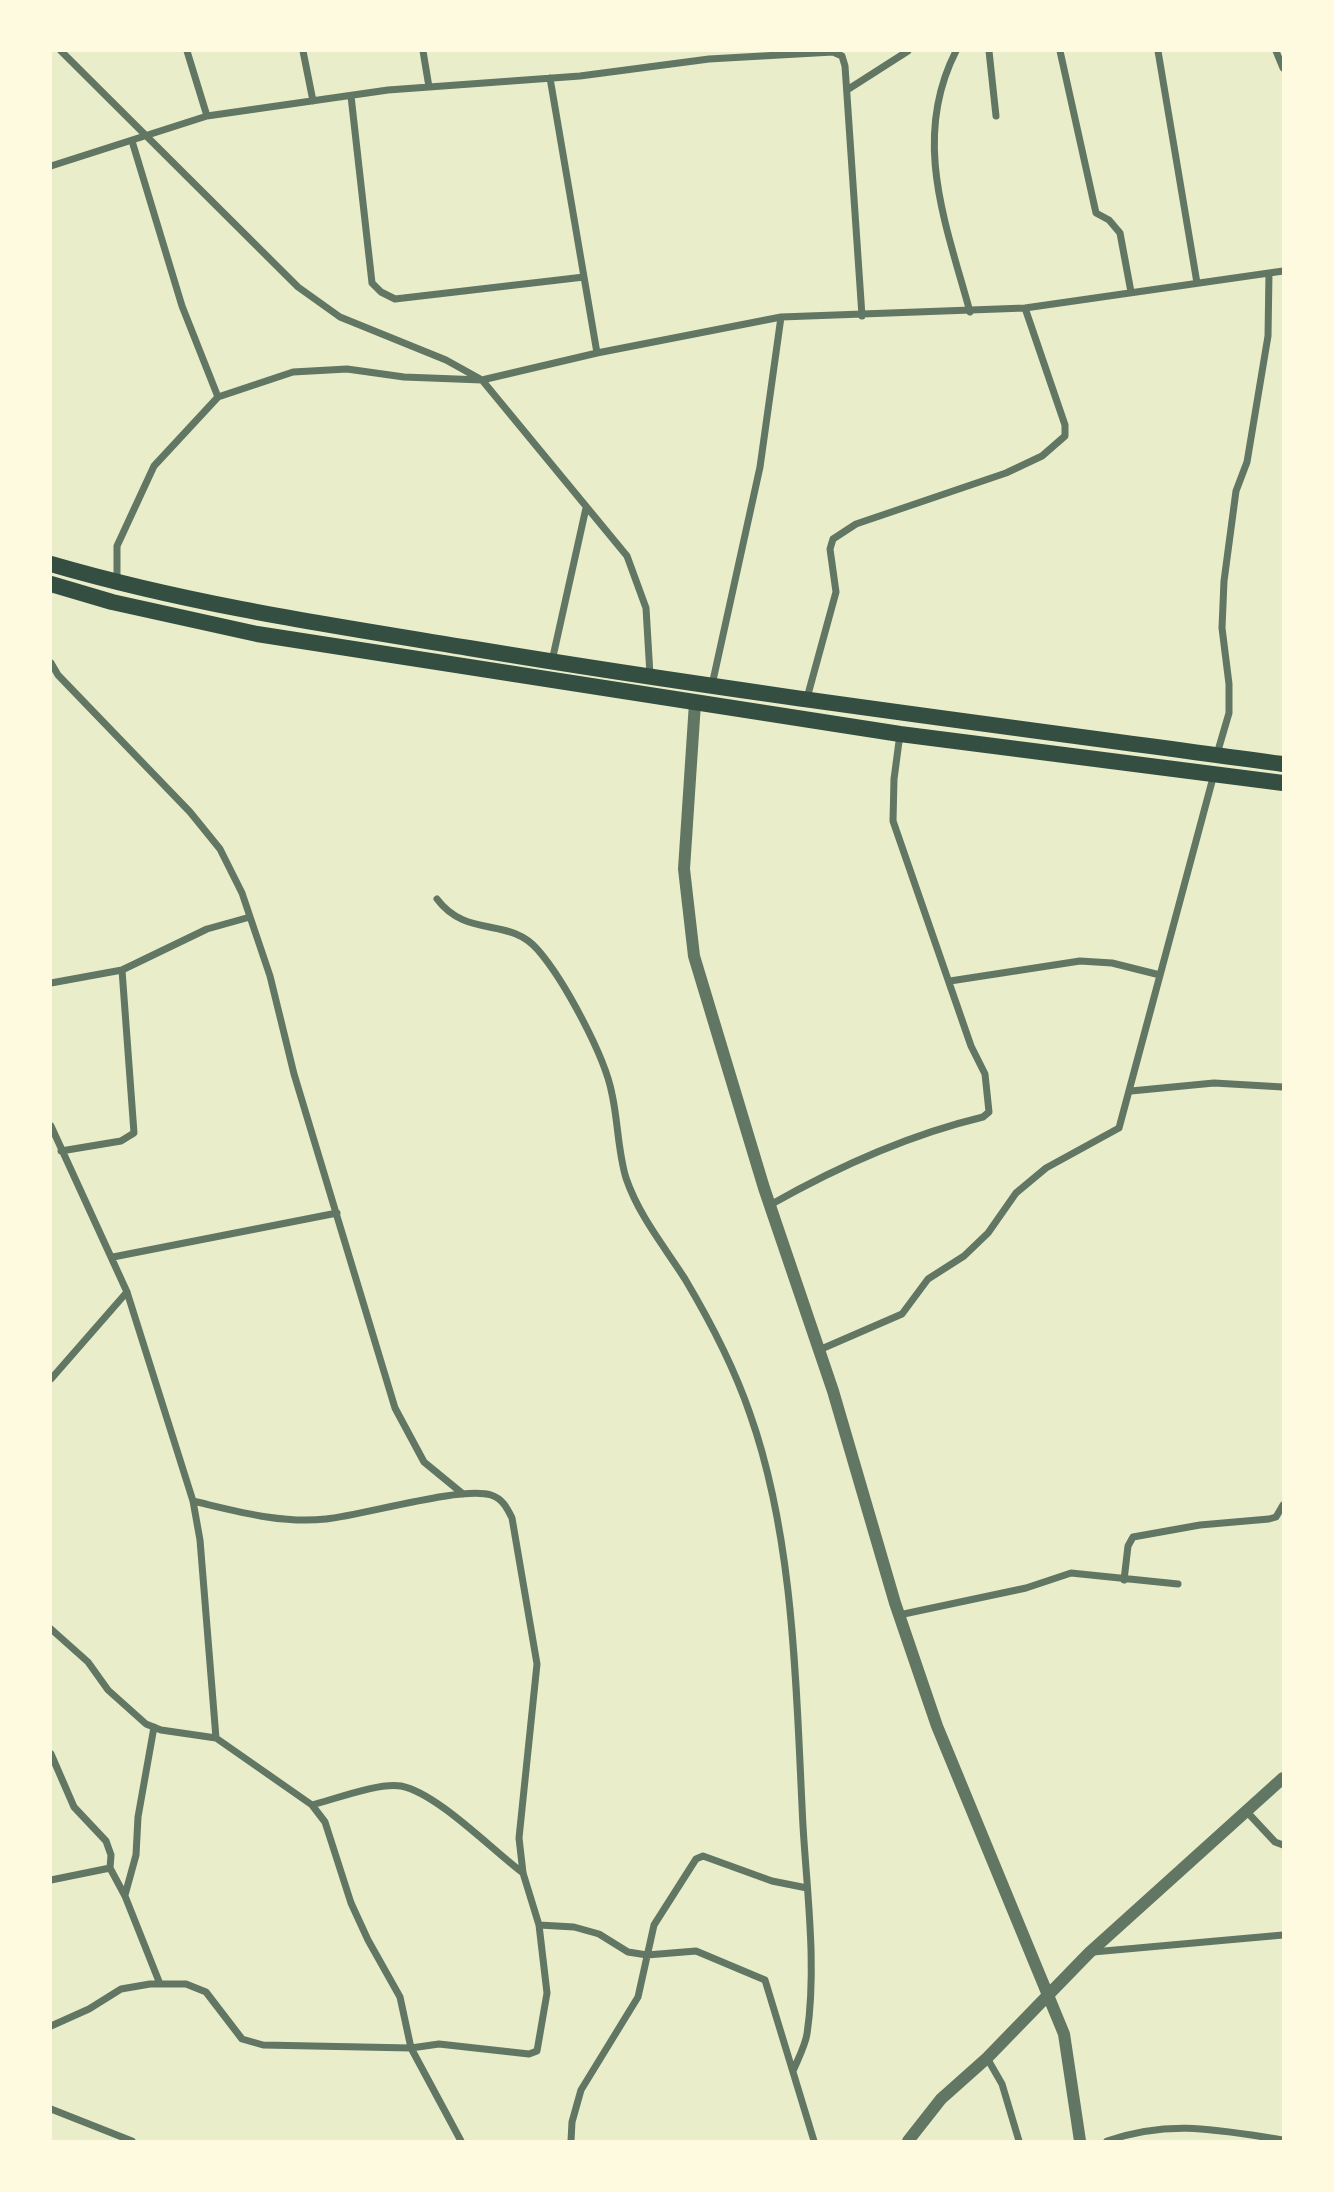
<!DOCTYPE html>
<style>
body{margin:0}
#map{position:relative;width:1334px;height:2192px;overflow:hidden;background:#e9edc9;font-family:"Source Sans 3",sans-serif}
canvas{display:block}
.frame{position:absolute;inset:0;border:52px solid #fefae0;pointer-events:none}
</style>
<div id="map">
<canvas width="1334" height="2192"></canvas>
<div class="frame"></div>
</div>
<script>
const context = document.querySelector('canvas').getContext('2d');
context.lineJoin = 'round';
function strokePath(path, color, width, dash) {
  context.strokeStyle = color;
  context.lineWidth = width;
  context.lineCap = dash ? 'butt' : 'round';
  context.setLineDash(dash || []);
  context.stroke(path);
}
strokePath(new Path2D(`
 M61,51L298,287L340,317L446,360L482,380L627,556L646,608L650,675
 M187,51L207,116
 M303,51L313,101
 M423,51L429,87
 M956,51C911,139 946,224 970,312
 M989,51L996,116
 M1060,51L1096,213L1109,220L1120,233L1131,292
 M1158,51L1197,283
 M1276,51L1283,68
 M550,78L597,353
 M847,90L908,51
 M351,96L372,283L381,292L395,299L584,277
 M132,141L182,306L218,397
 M51,166L207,116L388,90L580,76L709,59L833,52L842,56L845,66L862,316
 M117,582V546L154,466L218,397L293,372L347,369L404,377L482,380L597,353L781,317L1025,308L1283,271
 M552,661L586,508
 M51,663L58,675L190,812L220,849L242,893L270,976L294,1074L395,1408L424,1462L463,1494
 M712,685L760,467L781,317
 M807,698L836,592L830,549L833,539L856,524L1006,473L1042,456L1065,436V425L1025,308
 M1217,754L1229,713V684L1222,628L1224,581L1236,491L1247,462L1268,336L1269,273
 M437,899C467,939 509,916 538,950C564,980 605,1056 612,1094C618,1121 618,1152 626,1178C639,1216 664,1246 685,1279C710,1321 734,1367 750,1414C795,1541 796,1691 803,1826C807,1893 817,1967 807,2034C805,2046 798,2059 793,2071
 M950,981L1080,961L1112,963L1160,975
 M51,983L122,970L207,929L250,917
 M1131,1091L1214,1083L1283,1087
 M51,1126L127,1292L193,1501L200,1540L216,1738
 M61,1151L121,1141L134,1133L122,970
 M770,1205C837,1167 908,1135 983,1117L989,1112L985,1074L971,1046L893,821L894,779L900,734
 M113,1257L337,1213
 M819,1350L902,1314L928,1279L964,1256L988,1233L1016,1193L1046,1168L1119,1128L1214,774
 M51,1379L127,1292
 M1124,1580L1128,1546L1133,1537L1200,1525L1269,1519L1276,1517L1283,1505
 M899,1615L1026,1588L1071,1573L1178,1584
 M51,1629L88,1662L108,1690L146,1724L161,1730L216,1738L312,1805L325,1822L351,1903L368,1940L400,1997L411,2048L461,2141
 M51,1754L74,1807L106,1841L111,1855L110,1868L125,1896L160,1984
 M312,1805C335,1799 380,1782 401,1786C437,1793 492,1850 523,1873
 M1248,1813L1275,1842L1283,1845
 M51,1880L110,1868
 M125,1895L136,1855L138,1817L154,1727
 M539,1925L574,1927L599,1934L628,1952L647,1955L696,1951L765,1980L814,2141
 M1093,1952L1283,1935
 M51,2026L89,2009L121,1989L150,1984H186L206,1992L242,2039L263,2045L411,2048L439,2044L529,2054L537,2051L547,1993L539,1925L523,1873L519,1838L537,1664L512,1518C507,1508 503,1499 491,1495C461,1486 364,1515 326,1519C281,1524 236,1511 193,1501
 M987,2058L1002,2084L1019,2141
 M51,2109L132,2141
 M571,2141L572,2122L581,2090L638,1997L654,1925L696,1859L703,1856L772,1881L807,1888
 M1107,2141C1171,2119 1218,2130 1283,2140`), '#617663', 7);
strokePath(new Path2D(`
 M695,703L684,869L694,956L764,1188L833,1391L895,1603L937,1726L1064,2034L1080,2141
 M908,2141L941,2099L987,2058L1089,1953L1283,1778`), '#617663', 12);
strokePath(new Path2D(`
 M51,564C188,604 328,625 469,648C739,693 1012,727 1283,764
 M51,584L112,602L257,634L900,734L1283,783`), '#344e41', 16);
</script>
